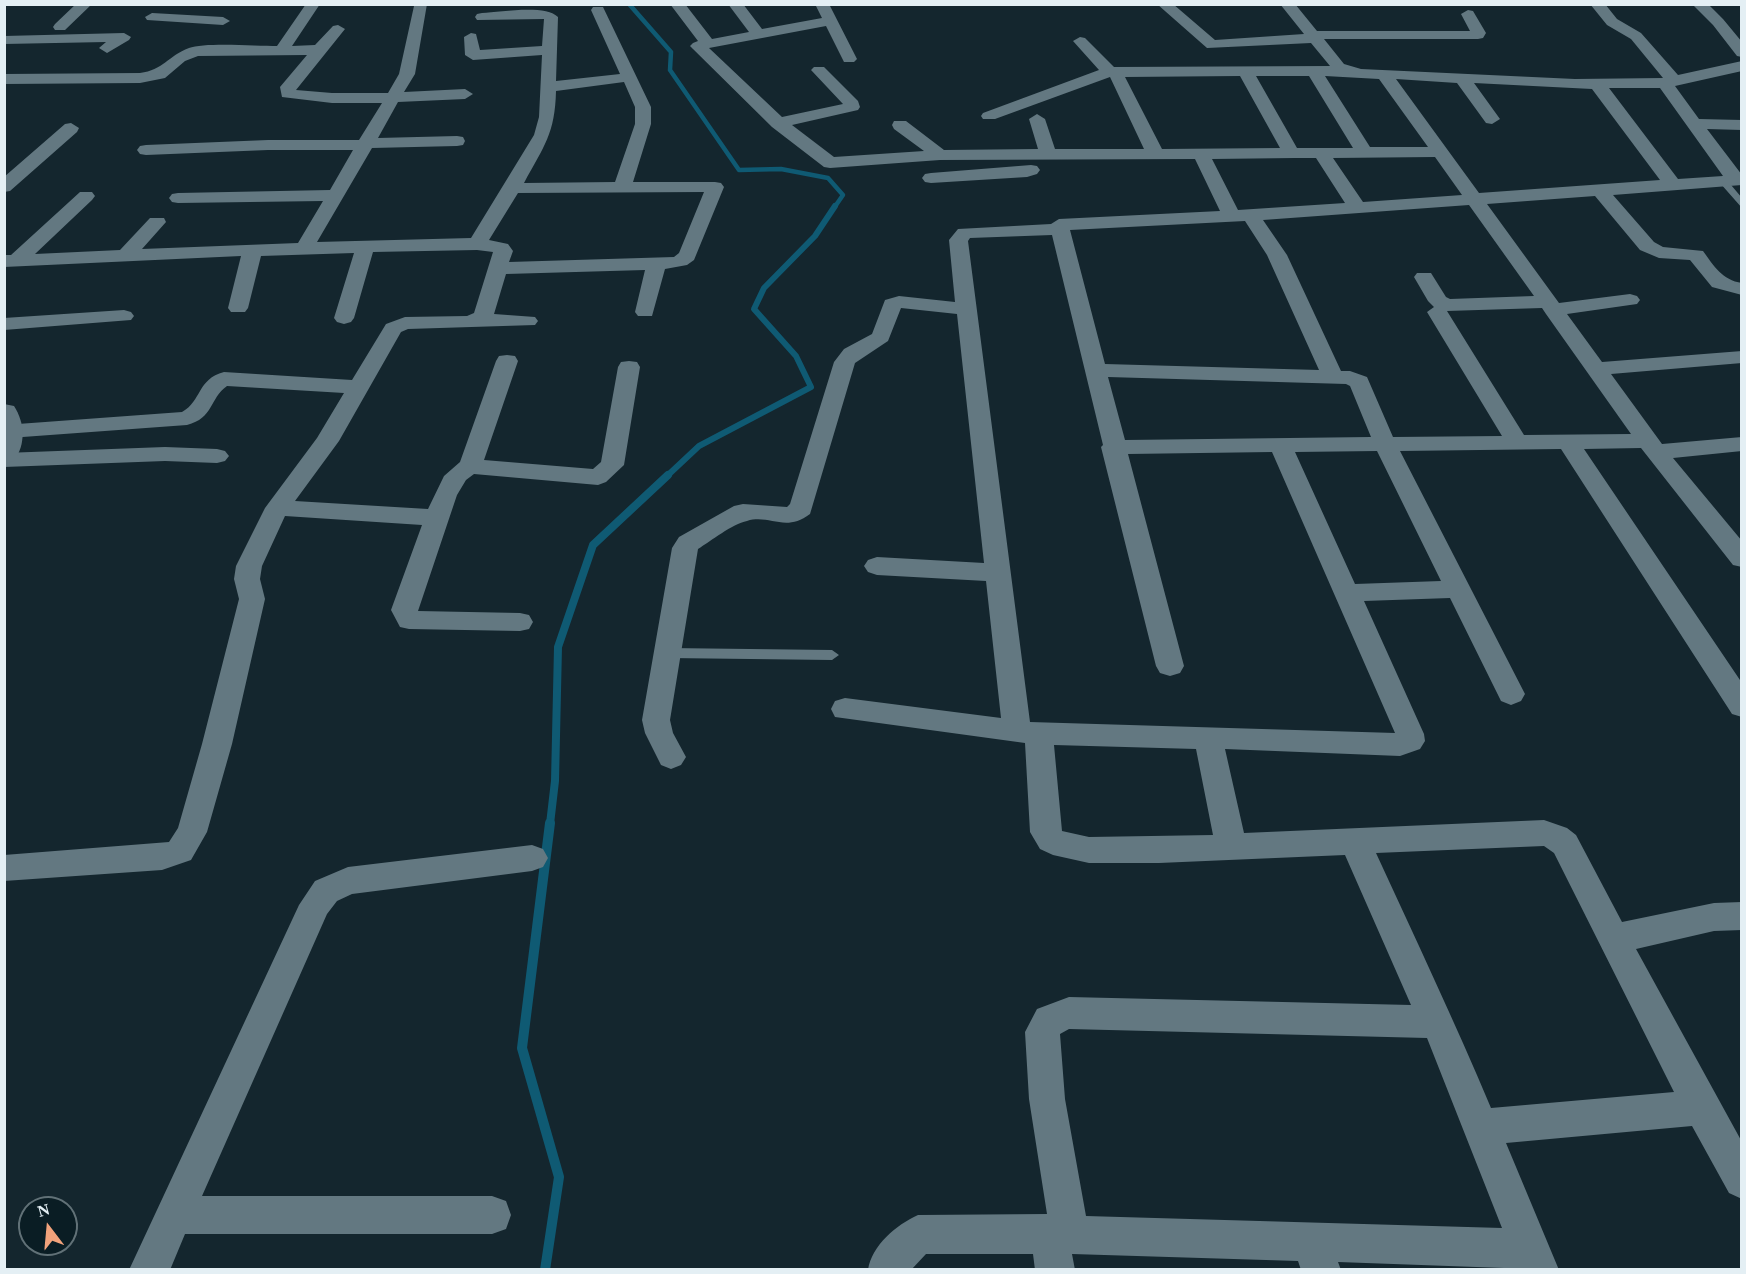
<!DOCTYPE html>
<style>
body{margin:0}
#map{position:relative;width:1746px;height:1274px;overflow:hidden;background:#14262e;font-family:Georgia,serif}
canvas{display:block}
.frame{position:absolute;inset:0;border:6px solid #e4eff4;pointer-events:none}
.north{position:absolute;left:18px;top:1196px;width:60px;height:60px;box-sizing:border-box;background:#0a1d24;border:2px solid #617177;border-radius:50%;rotate:344deg;font-size:16px;font-weight:700;line-height:24px;text-align:center;color:#e4eff4}
.north::after{content:'';display:block;margin:auto;width:21px;height:27px;background:#f1a27b;clip-path:polygon(50% 0,100% 100%,50% 72%,0 100%)}
</style>
<div id="map">
<canvas width="1746" height="1274"></canvas>
<div class="frame"></div>
<div class="north">N</div>
</div>
<script>
const context = document.querySelector('canvas').getContext('2d');
context.lineJoin = 'round';
function strokePath(path, color, width, dash) {
  context.strokeStyle = color;
  context.lineWidth = width;
  context.lineCap = dash ? 'butt' : 'round';
  context.setLineDash(dash || []);
  context.stroke(path);
}
function fillPath(path, color) {
  context.fillStyle = color;
  context.fill(path, 'evenodd');
}
strokePath(new Path2D(`
 M629,4L671,52L670,70L739,170L781,169L828,178L843,195L834,208`), '#0f5a73', 4.5);
strokePath(new Path2D(`
 M667,476L699,446L811,387L796,356L754,309L764,288L815,236L835,206`), '#0f5a73', 6);
strokePath(new Path2D(`
 M550,824L555,781L558,647L593,545L668,475`), '#0f5a73', 8);
strokePath(new Path2D(`
 M545,1270L559,1177L522,1048L550,823`), '#0f5a73', 10);
fillPath(new Path2D(`
 M1720,179H1726L1742,198V208L1720,183Z
 M668,648L832,650L839,655L832,660L668,658L661,653Z`), '#637881');
fillPath(new Path2D(`
 M76,4H92L65,30H55L53,27L55,24Z
 M306,4H320L292,46L315,45L333,26L338,25L345,29L296,90L332,93H388L399,74L414,6L427,4L415,74L404,92L465,89L473,94L465,99L398,102L378,138L457,136L463,137L465,141L463,145L457,146L372,148L317,242L471,238L534,135L539,117L542,55L473,60L465,55L464,37L471,33L476,34L480,50L542,46L544,19L477,20L475,17L477,14L482,13C500,12 546,4 558,17L556,81L620,74L591,10L593,7H603L651,107V124L633,182H715L721,183L724,187L694,260L687,265L665,269L652,316H638L635,312L645,270L506,274L494,314L535,317L538,321L535,325L408,329L401,332L339,441L295,501L428,509L444,476L460,462L496,361L499,356L507,355L515,356L518,361L484,460L593,469L601,462L618,367L621,362L629,361L637,362L640,367L624,465L606,482L598,485L474,474L466,480L457,495L418,611L520,613L529,615L533,622L529,629L520,631L409,629L400,627L391,610L422,525L285,516L262,566L260,579L265,599L232,744L207,832L191,860L162,870L4,881V855L169,842L178,828L202,744L239,599L234,579L236,566L265,508L317,438L344,393L227,386C209,399 214,418 187,425L9,438L4,437V425L182,412C202,401 197,379 224,372L352,380L386,324L405,317L467,316L474,313L493,252L477,250L373,252L354,318L351,322L344,324L337,322L334,318L354,253L261,256L248,308L245,312H231L228,308L241,256L4,267V255H11L80,192H92L95,196L92,200L35,254L120,250L150,218H164L166,222L142,249L298,243L323,201L178,203L172,202L169,198L172,194L178,193L330,190L353,150H268L146,155L140,154L137,150L140,146L146,145L268,140H359L382,103H332L282,97L280,87L307,55L198,56L185,61L165,78L140,83L4,84V74L140,73C163,70 168,56 189,48C204,42 258,46 277,46ZM624,82L635,107V124L615,182L524,183C544,146 555,134 556,91ZM704,192L679,253L674,257L509,262L513,251L508,244L489,240L518,193Z
 M670,4H685L712,39L749,32L728,4H743L762,29L822,18L815,4H829L857,59L854,62H844L826,26L709,48L782,117L843,104L811,70L814,67H824L858,101L860,107L858,110L792,125L834,157L924,151L894,129L892,125L894,121H906L944,150L1038,149L1029,119L1037,114L1045,119L1055,149H1144L1110,77L995,119H983L981,116L983,113L1099,70L1073,41L1080,37L1085,38L1114,67L1330,66L1311,43L1207,48L1157,4H1173L1215,40L1304,34L1280,4H1295L1317,31H1470L1461,14L1468,10L1473,11L1486,33L1483,38L1478,39H1324L1344,64L1361,69L1575,79L1663,78L1631,39L1607,25L1590,4H1605L1617,19L1641,33L1678,75L1742,61V71L1675,86L1699,119L1742,120V130L1707,129L1742,175V185L1613,195L1654,242L1663,247L1703,251C1714,266 1722,280 1742,283V295L1712,287L1690,260L1659,258L1640,250L1595,196L1487,204L1559,303L1630,294L1637,296L1640,300L1637,304L1567,314L1602,362L1742,351V363L1611,374L1662,444L1742,437V451L1673,458L1742,541V567L1733,565L1641,448L1584,449L1742,683V717L1732,714L1561,449L1400,451L1525,694L1521,701L1511,705L1501,701L1450,598L1364,601L1424,734L1425,741L1420,749L1400,756L1225,749L1244,833L1544,820L1567,828L1576,835L1622,922L1714,903L1742,902V930L1714,931L1636,949L1742,1142V1199L1729,1193L1692,1126L1506,1143L1559,1270L1338,1262L1341,1270H1301L1298,1261L1072,1254L1075,1270H1035L1033,1254H926L911,1270H868C872,1245 896,1225 918,1215L1047,1214L1029,1099L1025,1032L1037,1009L1069,997L1411,1005L1345,855L1159,863H1089L1053,855L1040,849L1030,832L1025,743L835,717L831,709L835,701L845,698L1001,718L986,581L877,575L868,572L864,566L868,560L877,557L984,563L957,314L901,308L888,341L855,363L810,514C785,533 770,514 747,521C732,524 711,541 698,549L670,720L673,733L686,757L681,765L671,769L661,765L645,733L642,720L672,548L679,537L734,506L743,504L787,507L790,504L834,362L844,349L872,334L885,300L899,296L955,302L949,240L958,229L1051,224L1059,219L1220,211L1195,159L940,160L830,168L824,167L772,127L693,49L690,46L693,43L698,41ZM1240,76L1280,148L1162,149L1125,77ZM1256,76H1309L1353,148H1297ZM1325,76L1379,79L1428,147H1370ZM1396,79L1457,83L1486,123L1492,124L1500,119L1474,83L1592,89L1660,180L1479,193ZM1609,88H1660L1723,176L1678,179ZM1435,157L1462,195L1363,202L1333,158ZM1295,158H1316L1345,203L1238,210L1212,159ZM1469,205L1534,296L1450,299L1446,297L1431,273H1417L1414,277L1428,301L1434,307L1427,312L1502,436L1393,437L1367,377L1350,371H1341L1287,255L1263,220ZM1245,221L1267,255L1319,370L1105,364L1070,230ZM1052,235L1103,445L1101,447L1156,666L1160,673L1170,676L1180,673L1184,666L1128,454L1272,452L1395,733L1030,722L968,241L970,238ZM1542,308L1546,314L1631,434L1524,435L1447,311ZM1108,377L1346,384L1350,386L1371,437L1125,440ZM1377,451L1441,581L1355,584L1295,452ZM1054,745L1196,749L1213,835L1089,837L1062,831ZM1544,846L1554,853L1674,1092L1491,1108C1455,1022 1415,938 1376,853ZM1069,1029L1427,1038L1502,1228L1086,1216L1065,1099L1060,1034Z
 M1692,4H1708L1723,19L1742,42V57L1737,56L1713,25Z
 M152,13L223,17L230,21L223,25L147,20L145,17Z
 M124,33L131,37L129,40L107,53L99,48L106,42L4,44V36Z
 M71,123L79,128L77,132L10,191L4,192V177L65,124Z
 M1031,165L1037,166L1040,170L1037,174L1027,177L931,183L925,182L922,178L925,174L931,173Z
 M124,310L131,312L134,316L131,320L4,330V318Z
 M165,447L217,449L225,451L229,456L225,461L217,463L165,461L4,467V453Z
 M532,845L543,849L548,858L543,867L532,871L352,894L337,901L327,914L202,1196H492L506,1201L511,1215L506,1229L492,1234H185L170,1270H129L299,905L315,881L348,867Z`), '#637881');
fillPath(new Path2D(`
 M4,404L14,406C25,423 26,444 14,461L4,464Z`), '#637881');
</script>
